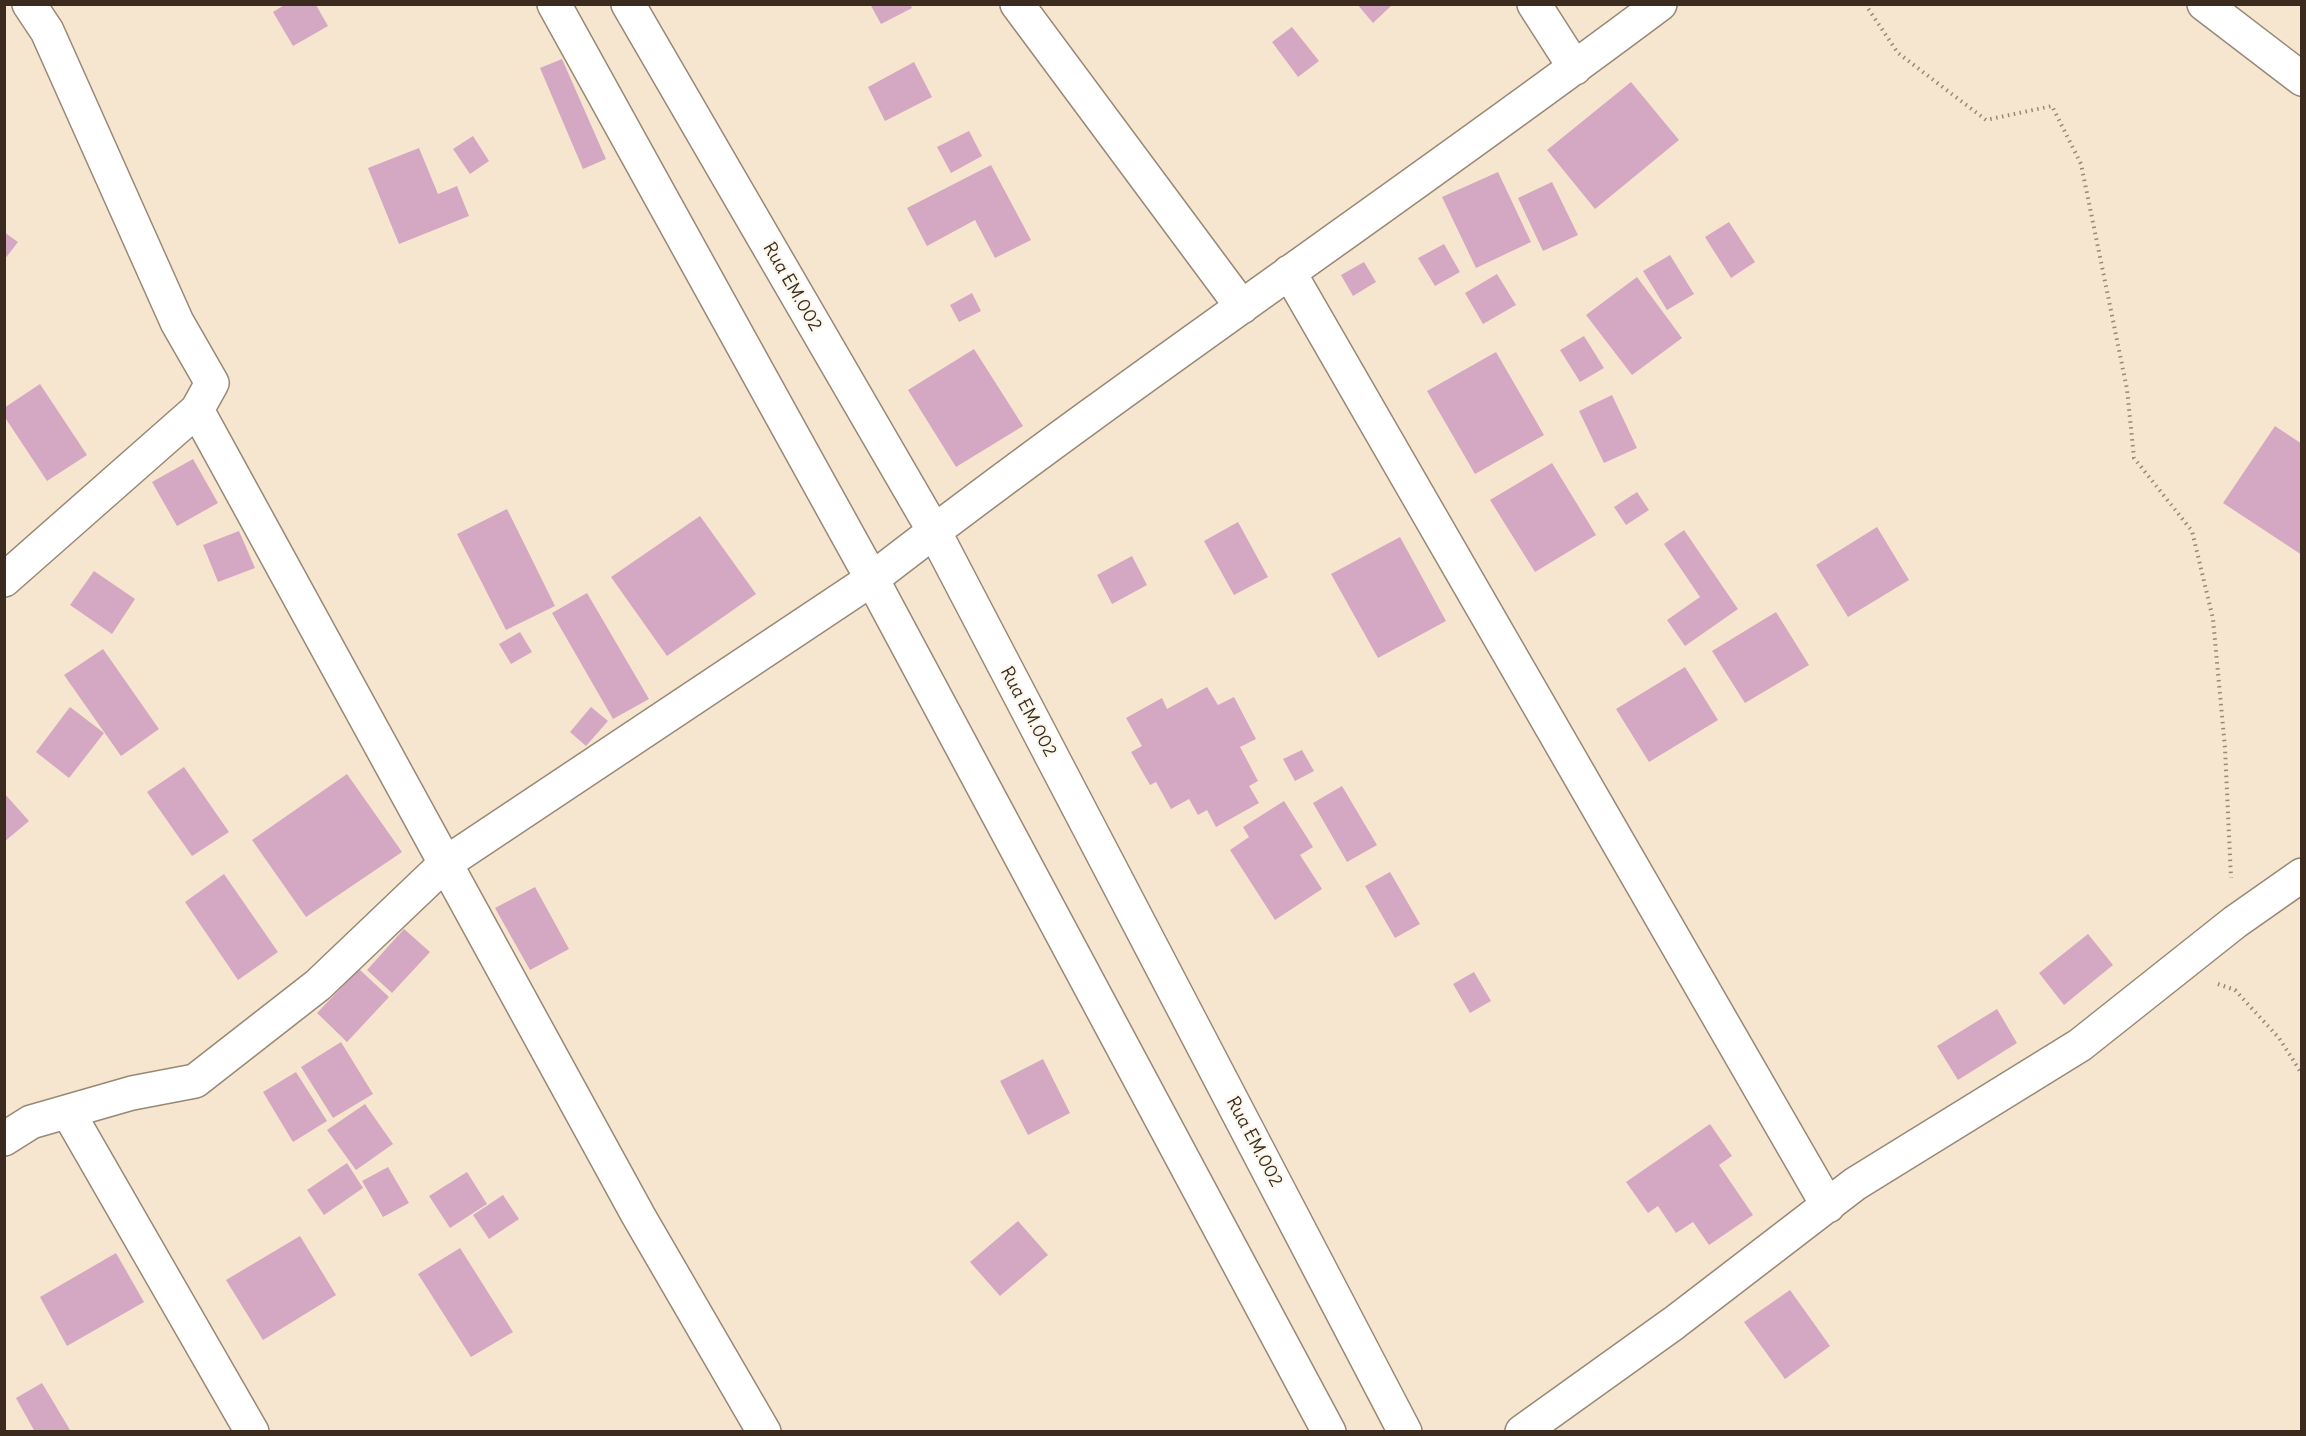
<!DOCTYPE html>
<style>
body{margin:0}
#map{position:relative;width:2306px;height:1436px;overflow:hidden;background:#f6e6cf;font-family:Delius,sans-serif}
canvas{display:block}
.frame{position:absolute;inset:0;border:6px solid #3b2a1e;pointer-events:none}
</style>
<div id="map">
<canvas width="2306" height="1436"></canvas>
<div class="frame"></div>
</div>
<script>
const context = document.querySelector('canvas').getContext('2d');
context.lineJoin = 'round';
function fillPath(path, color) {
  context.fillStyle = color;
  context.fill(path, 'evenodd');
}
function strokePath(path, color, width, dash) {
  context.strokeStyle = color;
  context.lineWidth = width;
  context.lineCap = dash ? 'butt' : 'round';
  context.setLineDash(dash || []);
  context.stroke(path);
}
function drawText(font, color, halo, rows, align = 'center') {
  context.font = font + ' Delius,sans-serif';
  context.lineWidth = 4.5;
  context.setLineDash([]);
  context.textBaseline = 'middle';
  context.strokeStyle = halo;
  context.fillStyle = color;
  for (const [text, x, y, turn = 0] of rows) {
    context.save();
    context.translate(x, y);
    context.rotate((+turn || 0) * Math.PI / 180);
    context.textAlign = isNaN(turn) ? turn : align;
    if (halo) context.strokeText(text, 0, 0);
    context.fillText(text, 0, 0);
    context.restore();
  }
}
fillPath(new Path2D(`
 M286,4L316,5L328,26L293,46L273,12Z
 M870,4H910L912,8L881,24Z
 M1357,4H1393L1373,23Z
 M1292,27L1319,61L1298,77L1272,42Z
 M562,59L606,159L583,169L540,68Z
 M914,62L932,97L885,121L868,87Z
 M1631,82L1679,140L1595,209L1547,150Z
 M969,131L982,156L951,173L937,147Z
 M473,136L489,161L470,174L453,149Z
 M419,148L438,194L457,186L469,216L399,244L368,168Z
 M991,165L1031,240L995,258L975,220L927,246L907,208Z
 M1498,172L1531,242L1476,268L1442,197Z
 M1552,182L1578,235L1543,251L1518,198Z
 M1729,222L1755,262L1731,278L1705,237Z
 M4,232L18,242L4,260Z
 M1444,244L1460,272L1435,286L1418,258Z
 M1670,255L1694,294L1667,310L1643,271Z
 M1364,262L1376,282L1353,296L1341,275Z
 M1497,274L1516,305L1483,324L1465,293Z
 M1637,277L1682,338L1632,375L1586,315Z
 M972,293L981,311L959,322L950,305Z
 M1584,336L1604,368L1580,382L1560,350Z
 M974,349L1023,426L956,467L908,390Z
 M1496,352L1544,435L1475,474L1427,391Z
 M40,384L87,455L47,481L4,416V408Z
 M1612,395L1637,448L1604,463L1579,411Z
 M2275,426L2302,444V555L2223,503Z
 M193,459L218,503L177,526L152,482Z
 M1552,463L1596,535L1535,572L1490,500Z
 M1637,492L1649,510L1626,525L1614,507Z
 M507,509L555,606L506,630L457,534Z
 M700,516L756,594L667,656L611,577Z
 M1238,522L1268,577L1234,595L1204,541Z
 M1877,527L1909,580L1848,617L1816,565Z
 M1684,530L1738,609L1685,646L1667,620L1700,597L1664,544Z
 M239,531L255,568L218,582L203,545Z
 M1400,537L1446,621L1378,658L1331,574Z
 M1132,556L1147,585L1112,604L1097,575Z
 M94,571L135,599L112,634L70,605Z
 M587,593L649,699L613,719L552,613Z
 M1776,612L1809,665L1745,703L1712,651Z
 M520,632L532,652L511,664L499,644Z
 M103,649L159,729L121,756L64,675Z
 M1685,667L1718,720L1649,762L1616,709Z
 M1207,687L1218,705L1234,697L1256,739L1240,747L1258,781L1249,786L1259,803L1216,827L1207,810L1198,815L1189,799L1171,809L1156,782L1150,785L1131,752L1142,746L1126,718L1162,698L1167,709Z
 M70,707L104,733L69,778L36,752Z
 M591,707L608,721L586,746L570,732Z
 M1302,750L1314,771L1295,781L1283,759Z
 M184,767L229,832L192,856L147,792Z
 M347,774L402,852L306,917L252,840Z
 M1342,786L1377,845L1347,862L1313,803Z
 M4,793L29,821L4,842Z
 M1284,801L1313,847L1300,855L1322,889L1275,920L1230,850L1249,837L1243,827Z
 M1390,872L1420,924L1395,938L1365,886Z
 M224,874L278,952L238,980L185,902Z
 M535,887L569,949L530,970L495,908Z
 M404,929L430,952L392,993L367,970Z
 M2088,934L2113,965L2064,1005L2039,973Z
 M359,969L389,997L347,1042L317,1013Z
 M1474,972L1491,1001L1470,1013L1453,984Z
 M1997,1009L2017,1043L1958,1080L1937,1046Z
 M341,1042L373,1094L333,1118L301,1067Z
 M1043,1059L1070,1113L1028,1135L1000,1081Z
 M296,1072L327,1121L293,1142L263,1092Z
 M365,1104L393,1144L356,1170L327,1130Z
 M1710,1124L1732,1156L1719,1165L1753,1215L1709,1245L1693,1222L1676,1233L1658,1206L1648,1213L1626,1182Z
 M347,1163L363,1188L324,1215L307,1190Z
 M388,1167L409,1203L383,1217L362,1181Z
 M467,1172L487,1204L450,1228L429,1196Z
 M503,1195L519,1219L489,1239L473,1215Z
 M1018,1221L1048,1255L1000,1296L970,1262Z
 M300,1236L336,1295L263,1340L226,1280Z
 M460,1248L513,1332L471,1357L418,1274Z
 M116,1253L144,1302L67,1346L40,1297Z
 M1790,1290L1830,1346L1785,1379L1744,1322Z
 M42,1383L70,1430L68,1432H35L16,1398Z`), '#d4a7c3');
const minor = new Path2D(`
 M1017,4L1242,307
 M1534,4L1575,68
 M2204,4L2302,79
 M1289,272L1828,1206
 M197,410L638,1215L764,1432
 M4,580L197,410L212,383L177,322L47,31L29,4
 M68,1112L252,1432
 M4,1139L31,1122L132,1093L195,1081L318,985L446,863L872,579C1129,380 1400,199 1660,4
 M1522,1432L1674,1323L1855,1184L2080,1045L2235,922L2302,875`);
const tertiary = new Path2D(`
 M554,4L872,579L1329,1432
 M628,4L934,531L1405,1432`);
strokePath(minor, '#988876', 36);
strokePath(tertiary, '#988876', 36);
strokePath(new Path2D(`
 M1865,4L1898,53L1986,120L2052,106L2081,164L2127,389L2134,458L2192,531L2213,619L2225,748L2231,878
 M2218,984L2235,990L2279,1038L2302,1074`), '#988876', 4, [1.5, 4.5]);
strokePath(minor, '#fff', 33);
strokePath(tertiary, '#fff', 33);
drawText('18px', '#3b2a1e', '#fbf7ec', [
 ["Rua EM.002",792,287,60],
 ["Rua EM.002",1028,712,62],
 ["Rua EM.002",1254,1142,62]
]);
</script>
